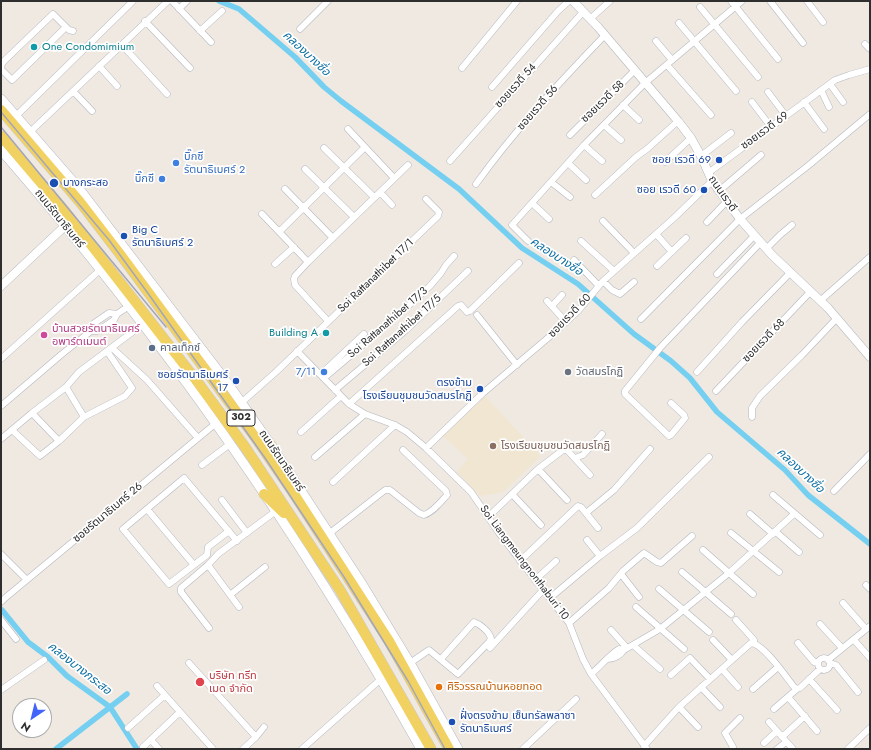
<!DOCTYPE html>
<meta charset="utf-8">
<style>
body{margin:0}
#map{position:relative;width:871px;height:750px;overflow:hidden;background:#efe9e1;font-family:Jost,sans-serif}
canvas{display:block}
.frame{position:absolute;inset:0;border:2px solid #2e2e2e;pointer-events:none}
.north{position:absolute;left:12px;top:698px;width:40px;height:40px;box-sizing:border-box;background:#fff;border:1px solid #ababab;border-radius:50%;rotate:215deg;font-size:11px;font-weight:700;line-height:16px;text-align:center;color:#2e2e2e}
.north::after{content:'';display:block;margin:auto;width:14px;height:18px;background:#4264fb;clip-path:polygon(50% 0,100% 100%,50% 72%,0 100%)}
</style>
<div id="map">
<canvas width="871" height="750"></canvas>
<div class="frame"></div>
<div class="north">N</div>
</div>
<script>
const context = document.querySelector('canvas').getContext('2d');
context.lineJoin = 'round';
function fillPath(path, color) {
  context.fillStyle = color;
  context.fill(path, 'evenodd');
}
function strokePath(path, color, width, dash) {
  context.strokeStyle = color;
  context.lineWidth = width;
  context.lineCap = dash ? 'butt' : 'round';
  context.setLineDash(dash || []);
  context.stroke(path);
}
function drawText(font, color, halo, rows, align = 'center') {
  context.font = font + ' Jost,"Noto Sans Thai",sans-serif';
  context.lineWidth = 3.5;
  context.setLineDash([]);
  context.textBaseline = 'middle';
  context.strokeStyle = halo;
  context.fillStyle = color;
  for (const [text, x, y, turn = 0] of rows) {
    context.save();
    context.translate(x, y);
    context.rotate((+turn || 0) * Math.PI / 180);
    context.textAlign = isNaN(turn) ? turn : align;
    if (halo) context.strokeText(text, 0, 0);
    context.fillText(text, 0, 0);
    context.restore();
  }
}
fillPath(new Path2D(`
 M485,396L541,456L503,492L480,496L457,472L468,459L443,436Z`), '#f0e6d1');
strokePath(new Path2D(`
 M219,1L239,9L295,57L324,87L341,101L459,189L522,248L578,284L634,334L671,361L690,378L717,412L785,470L808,495L870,544
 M2,610L28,642L48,657L67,676L110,707L137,749
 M56,749L127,694`), '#75cff0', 5.5);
const minor = new Path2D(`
 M172,1L211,42
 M731,1L778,59
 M770,1L803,43
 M807,1L823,22
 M700,7L758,77
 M179,9L187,1
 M590,19L610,1
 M145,21L190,68
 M679,23L736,91
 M300,29L328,1
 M200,31L222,11
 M656,41L672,60
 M865,44L870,49
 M122,45L167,94
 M667,65L711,115
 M99,66L117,86
 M1,68L2,64L4,61L53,14L69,30L73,31
 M462,68L517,1
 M1,69L12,80L66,27
 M830,84L843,102
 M492,87L558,11L569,1
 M821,90L829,107
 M73,91L92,111
 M768,92L786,116
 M752,102L771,127
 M804,102L824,129
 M623,105L639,120
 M16,116L133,1
 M604,125L621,140
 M348,129L394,178
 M30,132L168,1
 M570,135L635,70
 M584,145L602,161
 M324,148L374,197
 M701,156L731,133
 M450,161L583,12
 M665,162L691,138
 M568,163L586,180
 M305,169L354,217
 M708,173L835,80L849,75L870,69
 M551,182L570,197
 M476,184C514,131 559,83 605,35
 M285,189L333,238
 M719,191L761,155
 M380,192L392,205
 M595,195L636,157L647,149L678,121
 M532,203L549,219
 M262,214L308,262
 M603,221L634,253
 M707,222L727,201
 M279,232L365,147
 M656,234L672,252
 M528,241L512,225L584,145L645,83L742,1
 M581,241L614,271
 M766,249L780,235L792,225
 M574,260L599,286
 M275,264L294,247
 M657,266L686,238
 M717,274L754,236
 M603,281L612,290L620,294L634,282
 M821,300L870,257
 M547,301L566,322
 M552,306L562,295
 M477,315L517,365
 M641,319L740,219L809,165L870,114
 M328,321L295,285L294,279L295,276L308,262L408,165
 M91,331L93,324L109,313L117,314
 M112,348L147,380L198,438
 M297,351L349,404L365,414L395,425L407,432L426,448L471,492L499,533L569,623L583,659L591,674L647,749
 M1,359L100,270
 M697,372L742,322L790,273
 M321,374L364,334
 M324,378L396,317L430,286L441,273L446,265L454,256
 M66,387L84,417
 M335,390L406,330L468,271
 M716,391L811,291
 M241,403L277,371L438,216L439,212L426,199
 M671,403L684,415L685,418L671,435L669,436L625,394V391L660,348L760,243
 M349,404L458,306L461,305L467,312L470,311L519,263
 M1,406L62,354L91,331H97L102,328L114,320L117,314L129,306
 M32,413L59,441
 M752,417V408L760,396L802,355L837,318
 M12,430L40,456L59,441L84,417L125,396L132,388L107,351
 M301,432L341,396
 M1,439L32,413L66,387L79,372L143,324
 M426,448L483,393L555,332L578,311L603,281L675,217L712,181
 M315,457L365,414
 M575,458L583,455L602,434
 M202,465L230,444
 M538,469L567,500
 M333,482L395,425
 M834,491L870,454
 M512,494L541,525
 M773,495L820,535
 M222,500L247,533
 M147,509L194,565
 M586,513L614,490L650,449
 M750,514L773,534
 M488,517L538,469L563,450H567L590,475
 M229,531L208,547L207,555L169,584L123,529L184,478L237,541
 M776,532L799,552
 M330,533L385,490H390L419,513L424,515C433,512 441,502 447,495L446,491L403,450
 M731,533L779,572
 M587,540L600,556
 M703,550L753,594
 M1,554L27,580
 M520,561L578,506L581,507L598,528
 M208,565L239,607
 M682,572L731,614
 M621,574L639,597
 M535,580L556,561
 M866,585L870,589
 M659,589L709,632
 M230,595L265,567
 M550,598L600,556L637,528L709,457
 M1,602L5,598L215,424
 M843,603L866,629
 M636,607L684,649
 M1,620L16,639
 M736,620L754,640V643
 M569,623L609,588L623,571L644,553L657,562L661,563L692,536
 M820,624L842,648
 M209,628L181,592V588L208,565L218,554L276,511
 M611,630L627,648
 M713,640L732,660
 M854,640L870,658
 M798,643L814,662L818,663
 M633,645L660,669
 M490,648L543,590
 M818 664a6 6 0 1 1 12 0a6 6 0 1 1-12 0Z
 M608,659C614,659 621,655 624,650L660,629L729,573L794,514
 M828,660L870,626
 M189,663L256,737
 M410,663L429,650L458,674L489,642L491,639C490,632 480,624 474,622L441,659
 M830,663L836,665L858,692
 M722,669L738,687
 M591,674C601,666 608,656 619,649L624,650
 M671,675L690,658L710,679
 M809,679L837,710
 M157,686L213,749
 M701,687L720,707
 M753,689L778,667
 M1,690L44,660
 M788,697L817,731
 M679,707L698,727
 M774,709L797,689
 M769,722L793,749
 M128,728L165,695
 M782,737L805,716
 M151,740L159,749
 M764,743L777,731
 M644,746L679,707L751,643C764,644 786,677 794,687L797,689L800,688L820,669
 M143,747L180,712
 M243,749L256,737L264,727
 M302,749L381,679
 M523,749L576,699
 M732,749L733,747L725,733L740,718
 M777,749L786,742
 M848,749L870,728`);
const tertiary = new Path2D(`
 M573,1L598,27L678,121L691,138L701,156L712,181L740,219L772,255L828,308L870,357
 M1,286L65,226`);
const secondary = new Path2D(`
 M1,99L77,186L229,385L271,445L362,584L410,663L458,749
 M1,150C161,334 302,536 421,749`);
const primary = new Path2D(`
 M1,110L80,202L120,254L255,437L294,494L389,641L449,749
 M1,136L64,210L196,380L245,447L340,590L431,749
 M271,445L280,465
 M264,494L284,513`);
strokePath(minor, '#b4b7c1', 7);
strokePath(tertiary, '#b4b7c1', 9);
strokePath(secondary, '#b4b7c1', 10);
strokePath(primary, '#c9c9c9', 11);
strokePath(minor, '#fff', 6);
strokePath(tertiary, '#fff', 8);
strokePath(secondary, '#fff', 9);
strokePath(primary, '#f2d163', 10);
strokePath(new Path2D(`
 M1,112L109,240L147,292L265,458L344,577L408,681L445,749
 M1,127L166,327`), '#a3a6b8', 1.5);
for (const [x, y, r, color] of [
 [34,47,4,"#0f9aa8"],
 [719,160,4,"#1a4fb4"],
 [176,163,4,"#3f7fe0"],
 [162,179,4,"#3f7fe0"],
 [54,183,5,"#1a4fb4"],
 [704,190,4,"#1a4fb4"],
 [124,236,4,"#1a4fb4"],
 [326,333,4,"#0f9aa8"],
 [44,335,4,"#d1479c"],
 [152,348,4,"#5c6f8a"],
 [324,372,4,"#3f7fe0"],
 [568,372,4,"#6b7280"],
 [236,381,4,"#1a4fb4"],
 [480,389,4,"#1a4fb4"],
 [493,446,4,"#8d6e63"],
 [200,682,5,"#e0444e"],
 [439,687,4,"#e8710a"],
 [452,722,4,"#1a4fb4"]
]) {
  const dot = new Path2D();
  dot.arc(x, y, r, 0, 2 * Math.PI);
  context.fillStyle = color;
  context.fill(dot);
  strokePath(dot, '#fff', 1.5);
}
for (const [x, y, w] of [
 [241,418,28]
]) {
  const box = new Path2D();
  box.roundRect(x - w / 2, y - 8, w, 16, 3);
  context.fillStyle = '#fff';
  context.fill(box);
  strokePath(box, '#2e2e2e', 1);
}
drawText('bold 10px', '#2e2e2e', null, [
 ["302",241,418]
]);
drawText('11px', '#0d838f', '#fff', [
 ["One Condomimium",42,47],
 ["Building A",318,333,"right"]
], 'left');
drawText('11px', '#2e2e2e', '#fff', [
 ["ซอยเรวดี 54",516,86,-48],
 ["ซอยเรวดี 58",603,102,-44],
 ["ซอยเรวดี 56",538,108,-49],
 ["ซอยเรวดี 69",765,131,-36],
 ["ถนนเรวดี",722,194,55],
 ["ถนนรัตนาธิเบศร์",59,219,51],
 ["Soi Rattanathibet 17/1",376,276,-44],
 ["ซอยเรวดี 60",570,316,-46],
 ["Soi Rattanathibet 17/3",388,323,-41],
 ["Soi Rattanathibet 17/5",402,331,-42],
 ["ซอยเรวดี 68",764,341,-46],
 ["ถนนรัตนาธิเบศร์",281,461,56],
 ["ซอยรัตนาธิเบศร์ 26",108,513,-40],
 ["Soi Liangmeungnonthaburi 10",524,563,53]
]);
drawText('11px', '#366cbe', '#fff', [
 ["บิ๊กซี",184,157,"left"],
 ["รัตนาธิเบศร์ 2",184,170,"left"],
 ["บิ๊กซี",154,179],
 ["7/11",316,372]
], 'right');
drawText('11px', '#164399', '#fff', [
 ["ซอย เรวดี 69",711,160],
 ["บางกระสอ",63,183,"left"],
 ["ซอย เรวดี 60",696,190],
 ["Big C",132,230,"left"],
 ["รัตนาธิเบศร์ 2",132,243,"left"],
 ["ซอยรัตนาธิเบศร์",228,375],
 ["17",228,388],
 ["ตรงข้าม",472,383],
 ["โรงเรียนชุมชนวัดสมรโกฏิ",472,396],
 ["ฝั่งตรงข้าม เซ็นทรัลพลาซา",460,716,"left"],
 ["รัตนาธิเบศร์",460,729,"left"]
], 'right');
drawText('11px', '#b23c85', '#fff', [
 ["บ้านสวยรัตนาธิเบศร์",52,329],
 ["อพาร์ตเมนต์",52,342]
], 'left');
drawText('11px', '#4e5e75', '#fff', [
 ["คาลเท็กซ์",160,348]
], 'left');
drawText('11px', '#5b616d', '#fff', [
 ["วัดสมรโกฏิ",576,372]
], 'left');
drawText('11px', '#785e54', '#fff', [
 ["โรงเรียนชุมชนวัดสมรโกฏิ",501,446]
], 'left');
drawText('11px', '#be3a42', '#fff', [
 ["บริษัท ทรีท",209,676],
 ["เมด จำกัด",209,689]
], 'left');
drawText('11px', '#c56008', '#fff', [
 ["ศิริวรรณบ้านหอยทอด",447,687]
], 'left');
drawText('italic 12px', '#0d6fa3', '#fff', [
 ["คลองบางซื่อ",306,54,43],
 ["คลองบางซื่อ",556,257,33],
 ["คลองบางซื่อ",800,471,43],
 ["คลองบางกระสอ",79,669,38]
]);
</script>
